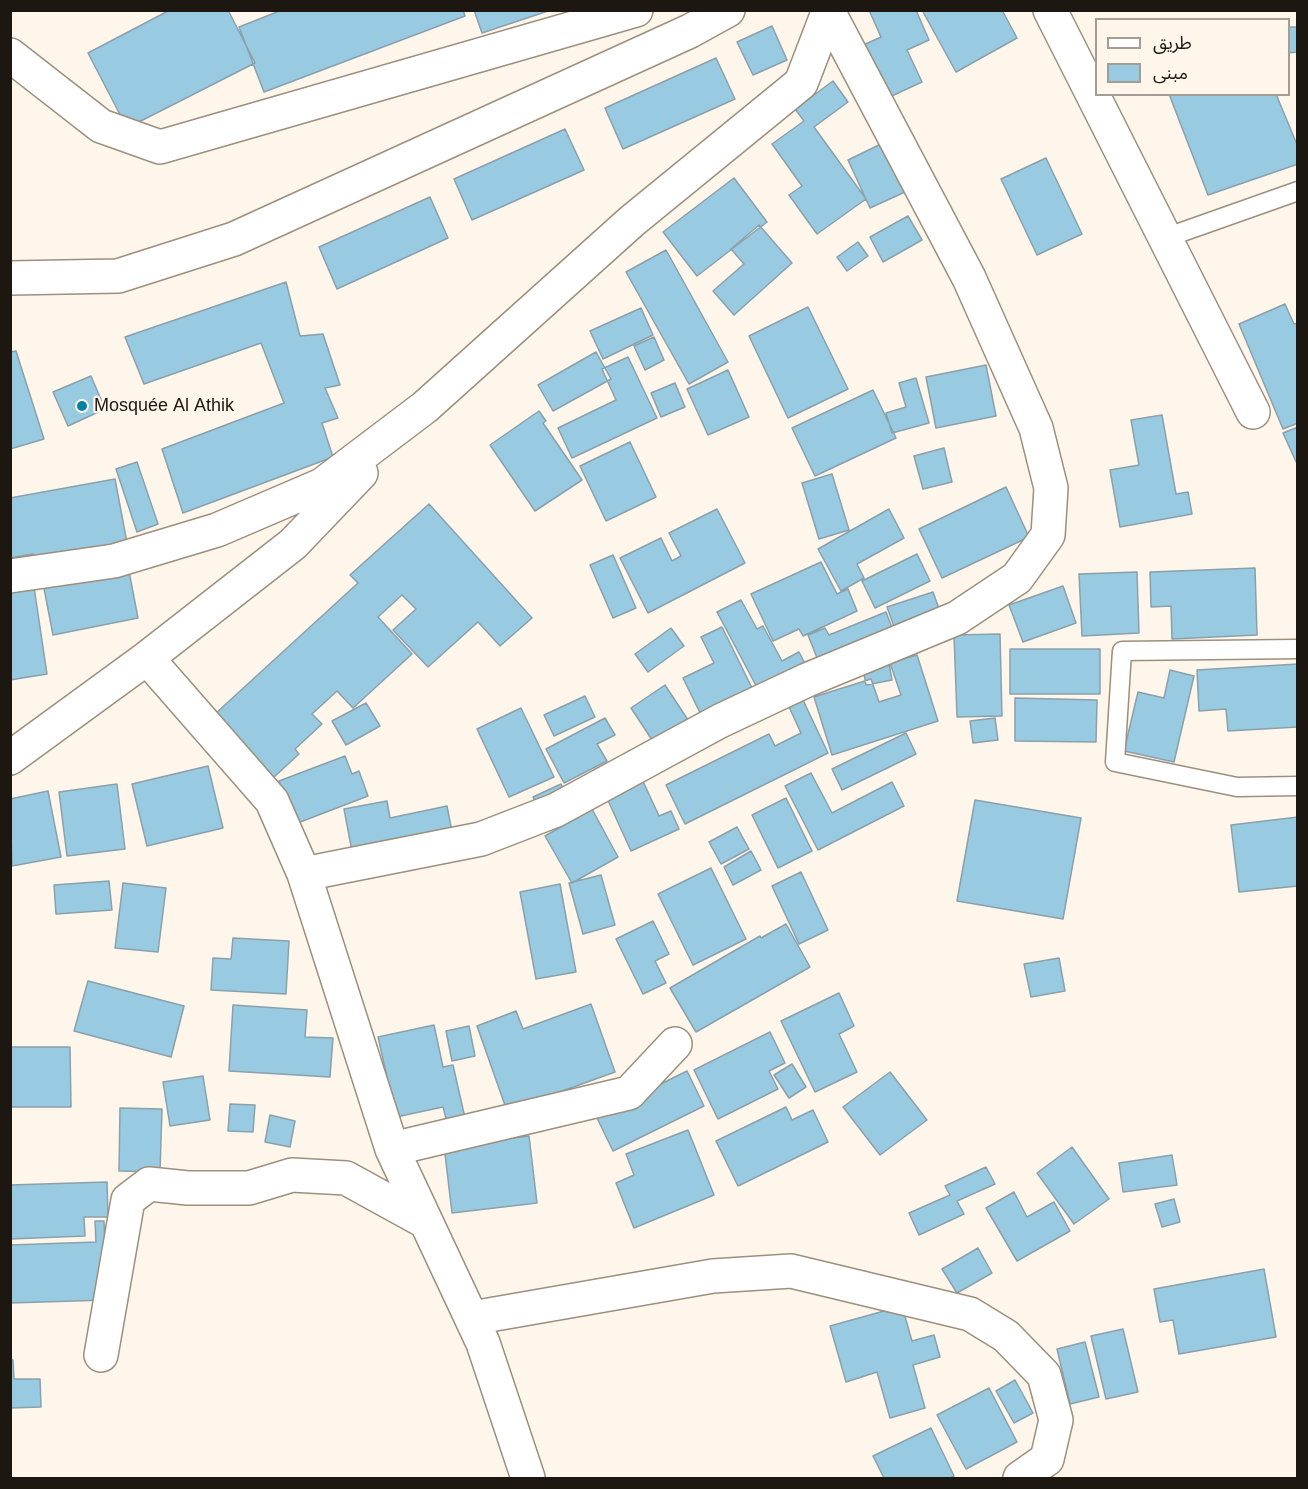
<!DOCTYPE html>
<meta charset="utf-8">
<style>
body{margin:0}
#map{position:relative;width:1308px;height:1489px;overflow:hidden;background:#fff6eb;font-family:Arial,"Noto Sans Arabic",sans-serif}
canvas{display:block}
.frame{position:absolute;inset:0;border:12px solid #1c1711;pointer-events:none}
.legend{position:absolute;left:1095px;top:18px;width:195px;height:78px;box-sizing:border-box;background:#fff6eb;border:2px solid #a49d94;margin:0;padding:8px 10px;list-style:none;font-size:18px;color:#1c1711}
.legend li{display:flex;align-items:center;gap:12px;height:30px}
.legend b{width:30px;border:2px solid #a49d94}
</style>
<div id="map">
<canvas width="1308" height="1489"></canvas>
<div class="frame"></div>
<ul class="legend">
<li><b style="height:8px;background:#fff"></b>طريق</li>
<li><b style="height:16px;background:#98cbe1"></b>مبنى</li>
</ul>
</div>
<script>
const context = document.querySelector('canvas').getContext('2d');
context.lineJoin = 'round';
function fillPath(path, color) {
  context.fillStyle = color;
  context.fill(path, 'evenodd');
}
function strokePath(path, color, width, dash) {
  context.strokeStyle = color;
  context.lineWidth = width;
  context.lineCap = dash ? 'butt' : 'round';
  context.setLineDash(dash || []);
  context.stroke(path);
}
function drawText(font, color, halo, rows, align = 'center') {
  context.font = font + ' Arial,sans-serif';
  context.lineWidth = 4.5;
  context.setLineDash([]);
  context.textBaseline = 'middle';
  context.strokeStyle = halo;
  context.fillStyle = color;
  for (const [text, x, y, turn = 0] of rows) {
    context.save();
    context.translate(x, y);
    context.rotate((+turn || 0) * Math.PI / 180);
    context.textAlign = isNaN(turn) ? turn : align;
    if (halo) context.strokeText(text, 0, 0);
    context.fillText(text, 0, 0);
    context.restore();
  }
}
const building = new Path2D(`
 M170,10H228L255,63L127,128L88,53Z
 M282,10H463L465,16L264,92L239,27Z
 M474,10H548V11L482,33Z
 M869,10H916L929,40L907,50L922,82L883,100L859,47L881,37Z
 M922,10H1002L1017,38L956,72Z
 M772,26L787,60L753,75L737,42Z
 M1288,27H1298V52L1288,53Z
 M716,58L735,99L623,149L605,108Z
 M833,81L848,102L814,127L866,199L817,234L789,195L802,186L772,144L804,121L795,109Z
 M1169,94H1276L1298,147V164L1208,195Z
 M565,129L584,170L472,220L454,179Z
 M883,143L905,192L870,208L848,160Z
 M1046,158L1082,234L1037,255L1001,179Z
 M734,178L767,222L697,276L663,232Z
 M430,197L448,238L337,289L319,247Z
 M908,216L922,240L883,262L870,237Z
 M759,225L792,263L734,315L713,291L744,264L731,249Z
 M858,242L868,256L847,271L837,257Z
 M666,250L728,362L689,384L626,272Z
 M286,282L300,336L323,334L340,385L325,388L338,418L322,423L333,457L183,513L162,449L284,403L261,343L144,384L125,337Z
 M1285,304L1294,324L1298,323V423L1283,429L1239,324Z
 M808,307L848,389L788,418L749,336Z
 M641,308L653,335L603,359L590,331Z
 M654,337L664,360L645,370L634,346Z
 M16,351L44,439L10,449V352Z
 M596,352L611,379L553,411L538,385Z
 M628,357L657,418L572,458L558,428L616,400L602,369Z
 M986,365L996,416L936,428L926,377Z
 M728,370L749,417L708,435L687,389Z
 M91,376L105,409L68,426L53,392Z
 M916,378L929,423L892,433L886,413L906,407L899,383Z
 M675,383L685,407L661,417L651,393Z
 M873,390L896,438L815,476L792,428Z
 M539,411L546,421L543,423L582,480L535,511L490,445Z
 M1162,415L1176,494L1188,492L1192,514L1120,527L1110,470L1139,465L1131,420Z
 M1298,427V466L1283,433Z
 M630,442L656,497L606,521L580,466Z
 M944,448L952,482L923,489L914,456Z
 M137,462L158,524L137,532L116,469Z
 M832,474L849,530L819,539L802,483Z
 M115,479L128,548L35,566L33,554L10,558V498Z
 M1006,487L1029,537L942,578L919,529Z
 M429,504L532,618L500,646L478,622L428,667L393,630L416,609L402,595L378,617L412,654L353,708L337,691L312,714L322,724L295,749L299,754L273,778L215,714L358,583L350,575Z
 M717,509L745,563L648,613L620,558L661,538L672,561L681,556L669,533Z
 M889,509L904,538L857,564L864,578L841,591L818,549Z
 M917,554L930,581L875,608L862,581Z
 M613,555L636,608L613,618L590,565Z
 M127,561L138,618L53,635L42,578Z
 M821,562L837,594L848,589L857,611L803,636L799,629L773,641L751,594Z
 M1255,568L1257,635L1172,639L1171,606L1151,607L1150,572Z
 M1137,572L1139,633L1082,636L1079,574Z
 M1063,586L1076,623L1023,642L1009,605Z
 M34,587L47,674L10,680V591Z
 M933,592L942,617L896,632L887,607Z
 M741,600L757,629L763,626L782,661L799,652L808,669L761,695L717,612Z
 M886,612L894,633L819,663L808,635L825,628L829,635Z
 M722,627L757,698L705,723L683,678L714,663L701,637Z
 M671,628L684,646L648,672L635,654Z
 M1000,634L1002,716L957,717L954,635Z
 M1010,649H1100V694H1010Z
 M917,655L938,721L832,755L814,697L871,679L879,702L901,695L890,663Z
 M889,664L892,680L866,685L863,668Z
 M1298,664V727L1228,731L1226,709L1199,711L1197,670Z
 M1170,670L1194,676L1174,762L1124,751L1138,692L1164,698Z
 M665,685L692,726L658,749L631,708Z
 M585,696L595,717L554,736L544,715Z
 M1015,698L1097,700L1096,742L1015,741Z
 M803,700L828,753L685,824L666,785L769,734L775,746L801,733L789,707Z
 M366,703L380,726L346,745L332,721Z
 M521,708L554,777L509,797L477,729Z
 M605,718L615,735L597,744L607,761L564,783L546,749Z
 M995,718L998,740L973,743L970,721Z
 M906,733L916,754L842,790L832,769Z
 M345,756L352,774L359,771L368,796L295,824L279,781Z
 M208,766L223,828L147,846L132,784Z
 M811,773L832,813L892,782L904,806L818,850L785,786Z
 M641,777L659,816L671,811L679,829L631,851L605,794Z
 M117,784L125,849L67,856L59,792Z
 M561,784L569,801L542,815L533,797Z
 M48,791L61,857L12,866L10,799Z
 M786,798L812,851L778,868L752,815Z
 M975,800L1081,818L1063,919L957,901Z
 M387,801L390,818L447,806L454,842L354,862L344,809Z
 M592,809L618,857L572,883L545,836Z
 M1298,817V886L1239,892L1231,825Z
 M737,827L749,849L721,864L709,842Z
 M751,851L761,870L733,885L724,867Z
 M711,868L746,939L693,965L658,894Z
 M801,872L828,930L799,944L772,886Z
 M601,875L615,925L583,934L569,883Z
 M109,881L112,910L56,914L54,885Z
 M123,883L166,888L158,952L115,948Z
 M560,884L576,972L536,979L520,892Z
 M653,921L669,954L655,961L666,983L643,994L616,939Z
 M786,924L810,967L696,1032L670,988L760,936L761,938Z
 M233,938L289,941L286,994L211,990L213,958L231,959Z
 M1059,958L1065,991L1031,997L1024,964Z
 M88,981L184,1006L171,1057L74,1031Z
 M839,993L854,1026L839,1034L857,1072L815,1092L781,1021Z
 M591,1004L615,1072L507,1111L477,1026L516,1011L523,1029Z
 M233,1005L307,1010L305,1037L333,1038L330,1077L229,1071Z
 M434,1025L443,1067L453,1065L465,1118L447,1122L443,1107L396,1117L378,1037Z
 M469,1026L475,1056L452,1061L446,1031Z
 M770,1032L785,1063L769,1071L778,1089L718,1119L694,1070Z
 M10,1047H70L71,1107H10Z
 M792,1064L806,1087L789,1098L774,1075Z
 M687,1071L704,1106L613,1151L596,1116Z
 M890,1072L927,1120L880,1155L843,1107Z
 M203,1076L210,1120L170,1126L163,1082Z
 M230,1104L255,1105L253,1132L228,1131Z
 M786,1107L792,1120L813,1110L828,1142L738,1186L716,1141Z
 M120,1108L162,1109L160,1172L119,1171Z
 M270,1115L295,1121L290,1147L265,1142Z
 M688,1130L714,1195L634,1228L616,1183L634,1175L626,1154Z
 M529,1136L537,1203L452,1213L444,1146Z
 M1072,1147L1109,1199L1074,1224L1037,1173Z
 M1172,1155L1177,1185L1123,1192L1119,1163Z
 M986,1167L995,1184L957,1201L964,1214L919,1235L909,1213L950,1195L945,1186Z
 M107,1182L108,1217H84L85,1236L10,1239V1185Z
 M1014,1192L1027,1217L1054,1202L1070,1231L1017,1261L986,1208Z
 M1174,1199L1180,1222L1162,1227L1155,1204Z
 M95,1221H104L107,1300L10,1303V1245L96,1242Z
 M978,1248L992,1273L957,1293L942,1269Z
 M1264,1269L1276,1337L1179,1354L1173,1320L1160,1322L1154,1289Z
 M902,1306L912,1341L934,1335L940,1357L913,1365L925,1408L890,1418L877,1372L846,1382L830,1326Z
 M1123,1329L1138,1392L1106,1399L1091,1336Z
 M1085,1342L1099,1397L1070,1404L1057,1349Z
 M10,1360H13L14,1379H40L41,1407L10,1408Z
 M1015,1380L1033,1413L1014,1423L996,1391Z
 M989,1388L1017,1442L966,1469L937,1415Z
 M931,1428L954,1476L950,1478H884L873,1456Z`);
fillPath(building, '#98cbe1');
strokePath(building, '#8aa0ab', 1.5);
const lane = new Path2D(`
 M1165,238L1298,191
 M1298,649L1122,651L1115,762L1237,787L1298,786`);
const street = new Path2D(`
 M1050,10L1253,412
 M10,55L101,126L160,147L636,10
 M10,576L114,561L217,530L322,485L425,407L632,221L801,83L829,10
 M147,658L272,801L304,874L392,1149L483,1343L528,1478
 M10,758L147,658L293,544L361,473
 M304,874L481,839L556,810L720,721L807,680L957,618L1017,578L1048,535L1051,488L1036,428L969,278L829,13
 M392,1149L629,1093L675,1044
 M472,1318L713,1276L791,1271L970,1314L1006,1336L1044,1375L1056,1420L1047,1459L1020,1478
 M101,1355L128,1200L149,1184L188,1188H249L292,1175L346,1178L426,1222`);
const secondary = new Path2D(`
 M10,278L118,276L234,239L690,31L728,10`);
strokePath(lane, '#9c8f7d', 21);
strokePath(street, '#9c8f7d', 36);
strokePath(secondary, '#9c8f7d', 36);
strokePath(lane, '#fff', 18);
strokePath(street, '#fff', 33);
strokePath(secondary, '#fff', 33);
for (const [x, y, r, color] of [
 [82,406,6,"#0380a5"]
]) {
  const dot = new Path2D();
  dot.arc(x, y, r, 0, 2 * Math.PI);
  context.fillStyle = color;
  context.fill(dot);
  strokePath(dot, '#fff6eb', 2);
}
drawText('18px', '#1c1711', '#fff6eb', [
 ["Mosquée Al Athik",94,406]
], 'left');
</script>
